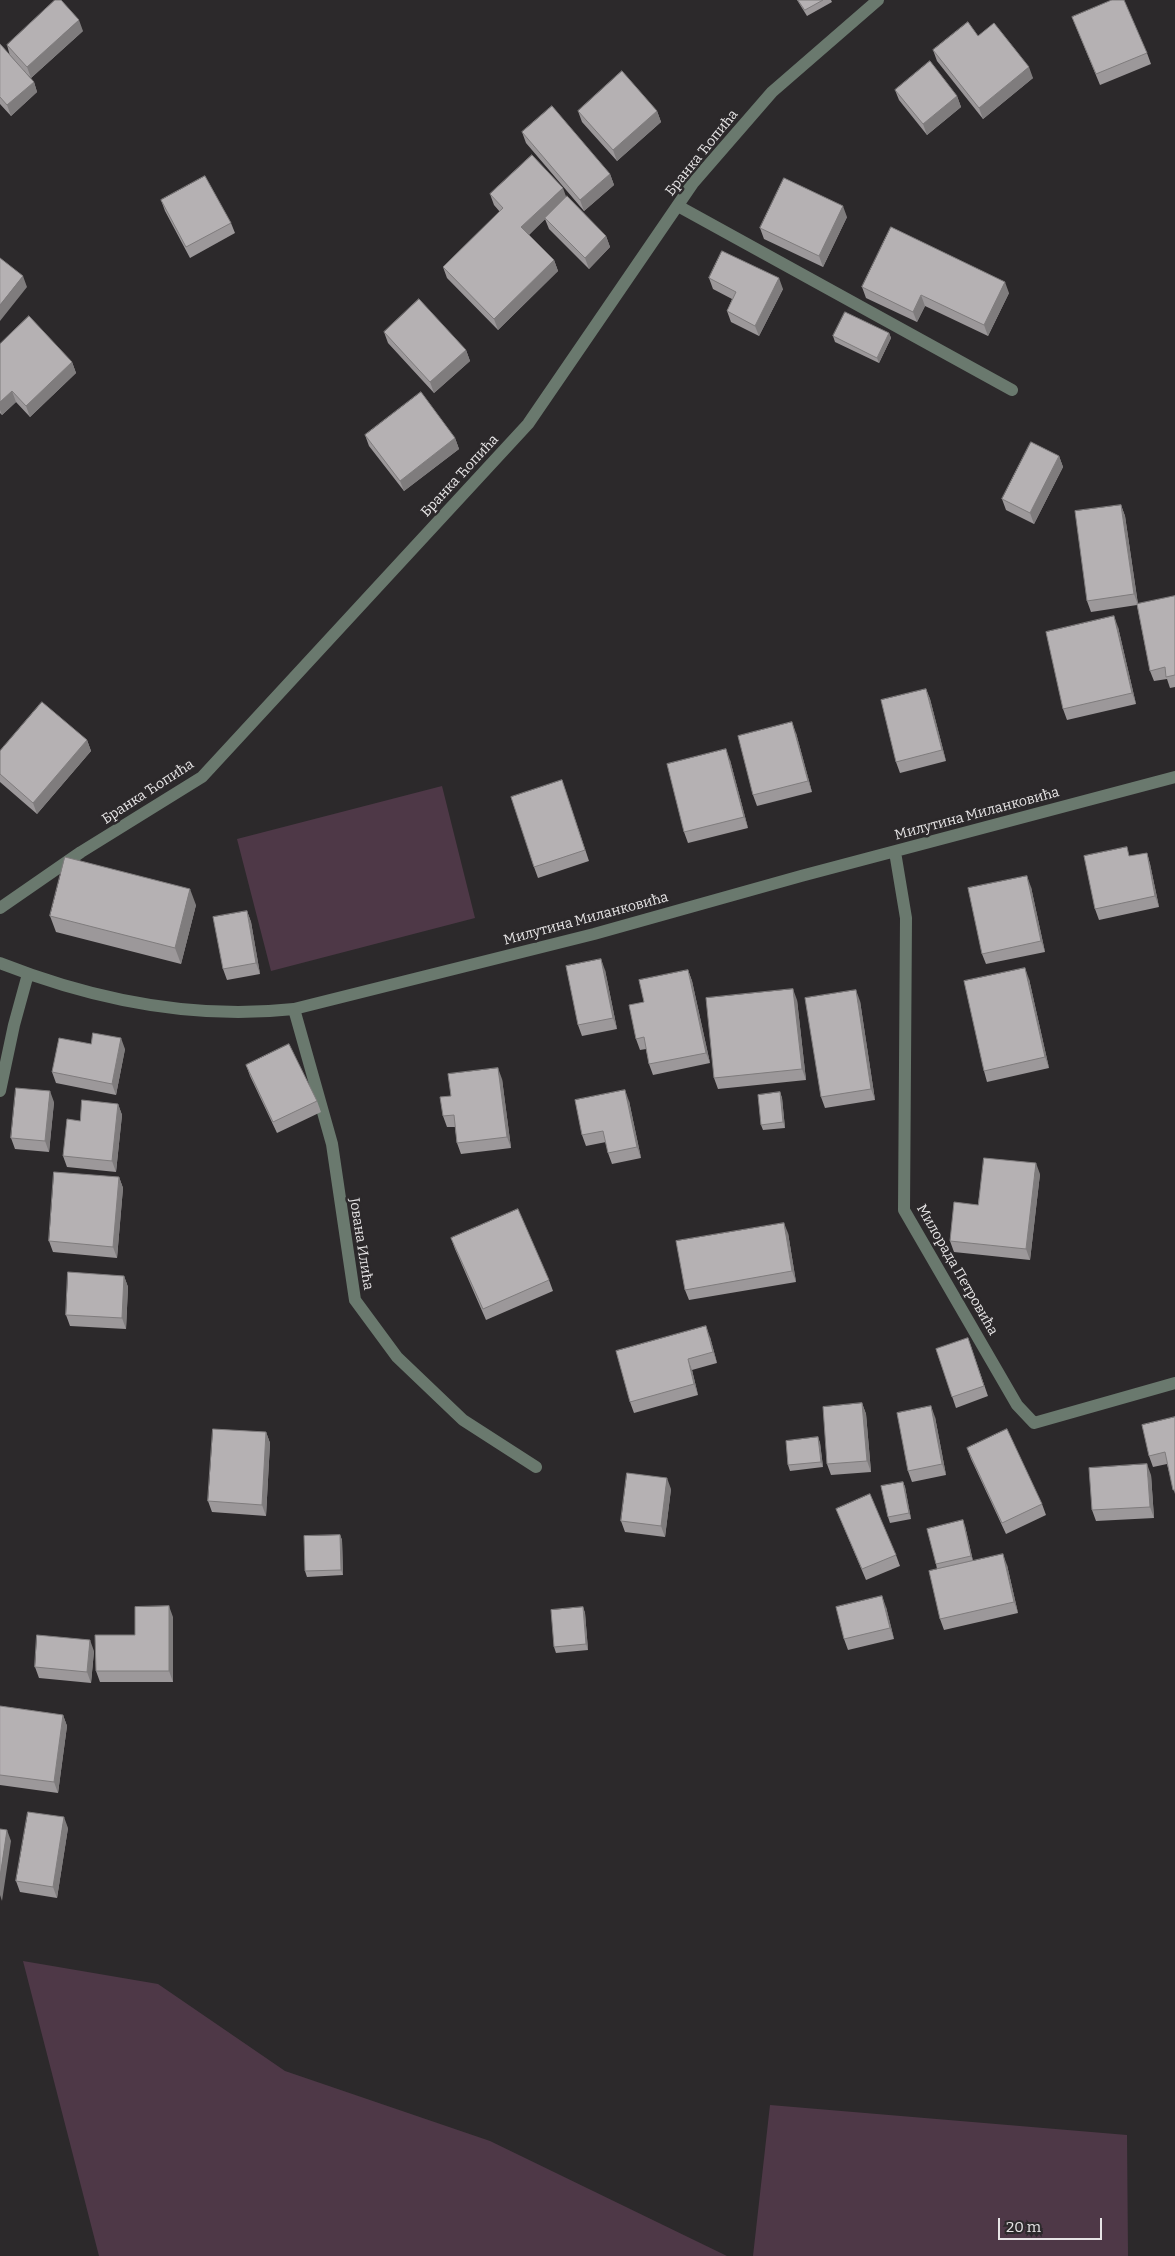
<!DOCTYPE html>
<meta charset="utf-8">
<style>
body{margin:0}
#map{position:relative;width:1175px;height:2256px;overflow:hidden;background:#2c292b;font-family:Bitter,serif}
canvas{display:block}
.scale{position:absolute;left:998px;top:2218px;width:104px;height:22px;box-sizing:border-box;border:2px solid #e7e5e6;border-top:0;padding-left:6px;font-size:15px;line-height:18px;white-space:nowrap;color:#e7e5e6;-webkit-text-stroke:4px #2c292b;paint-order:stroke}
</style>
<div id="map">
<canvas width="1175" height="2256"></canvas>
<div class="scale">20 m</div>
</div>
<script>
const context = document.querySelector('canvas').getContext('2d');
context.lineJoin = 'round';
function fillPath(path, color) {
  context.fillStyle = color;
  context.fill(path, 'evenodd');
}
function strokePath(path, color, width, dash) {
  context.strokeStyle = color;
  context.lineWidth = width;
  context.lineCap = dash ? 'butt' : 'round';
  context.setLineDash(dash || []);
  context.stroke(path);
}
function drawText(font, color, halo, rows, align = 'center') {
  context.font = font + ' Bitter,serif';
  context.lineWidth = 5;
  context.setLineDash([]);
  context.textBaseline = 'middle';
  context.strokeStyle = halo;
  context.fillStyle = color;
  for (const [text, x, y, turn = 0] of rows) {
    context.save();
    context.translate(x, y);
    context.rotate((+turn || 0) * Math.PI / 180);
    context.textAlign = isNaN(turn) ? turn : align;
    if (halo) context.strokeText(text, 0, 0);
    context.fillText(text, 0, 0);
    context.restore();
  }
}
fillPath(new Path2D(`
 M442,786L475,918L271,971L237,839Z
 M23,1961L158,1984L285,2071L490,2141L727,2256H99Z
 M770,2105L1127,2135L1128,2256H753Z`), '#4e3847');
strokePath(new Path2D(`
 M678,206L1012,390
 M895,852L906,918L904,1210L1017,1405L1034,1423L1175,1383
 M0,908L81,852L202,777L528,424L693,183L772,92L878,0
 M0,963C94,1000 193,1020 294,1009L594,934L801,876L1175,777
 M294,1009L332,1144L355,1300L397,1357L463,1420L536,1467
 M0,1091L14,1025L28,974`), '#6a796e', 12);
fillPath(new Path2D(`
 M797,0H831L832,2L807,16Z
 M1072,17L1147,53L1151,64L1100,85Z
 M83,31L31,78L10,56L7,45Z
 M978,36L1033,78L983,119L937,61L933,50Z
 M0,44L34,82L37,92L11,116L0,104Z
 M895,90L957,96L961,107L927,135L899,100Z
 M578,111H657L661,122L617,161L582,122Z
 M522,132L610,174L614,185L584,211L526,143Z
 M490,194L566,197L606,236L610,247L589,269L549,229L545,219L529,235L554,260L558,271L498,330L447,278L443,267L500,212L494,205Z
 M161,200L231,223L235,233L190,258L165,211Z
 M847,217L823,267L764,239L760,228Z
 M709,278L783,289L759,336L731,322L727,311L732,299L713,289Z
 M862,287L1009,293L988,336L925,306L917,322L866,298Z
 M384,332L466,350L470,361L434,393L388,343Z
 M889,333L891,338L879,363L835,342L833,336Z
 M0,344L72,362L76,373L30,417L16,402L2,415L0,413Z
 M365,435L455,438L459,449L404,491L369,446Z
 M1059,456L1063,467L1034,524L1006,510L1002,499Z
 M1121,505L1125,516L1138,604L1175,596V687L1170,688L1167,679L1154,681L1150,671L1137,605L1091,612L1087,601Z
 M1118,627L1136,704L1067,720L1063,709Z
 M926,689L930,699L946,761L900,773L896,762Z
 M796,733L812,792L757,806L753,795Z
 M87,740L91,751L37,814L0,782V751Z
 M730,760L748,828L688,843L684,832Z
 M562,780L589,861L538,878L534,867Z
 M1147,853L1150,864L1159,907L1099,920L1095,909L1130,856Z
 M1031,887L1045,952L986,964L982,954Z
 M196,905L181,964L56,932L50,916Z
 M247,911L251,922L260,974L227,980L223,969Z
 M605,970L617,1029L582,1036L578,1025Z
 M688,970L692,981L710,1063L653,1075L649,1064L646,1049L640,1050L636,1039L644,1002Z
 M1029,979L1049,1068L987,1082L984,1071Z
 M797,1000L806,1080L718,1089L714,1078Z
 M860,1001L875,1100L825,1108L821,1097Z
 M91,1044L125,1049L116,1095L56,1083L52,1072Z
 M246,1065L317,1101L321,1112L277,1133L250,1076Z
 M502,1079L511,1148L461,1154L457,1143L455,1127H447L443,1116L451,1096Z
 M780,1092L782,1098L785,1128L763,1130L761,1125Z
 M629,1101L641,1158L612,1164L608,1153L606,1142L586,1146L582,1135Z
 M54,1102L49,1152L15,1149L11,1138Z
 M118,1104L122,1115L116,1172L67,1167L63,1156L80,1121Z
 M1040,1174L1030,1260L954,1252L950,1241L978,1205Z
 M119,1177L123,1188L117,1258L53,1252L49,1241Z
 M788,1233L796,1282L689,1300L685,1290Z
 M451,1238L549,1280L553,1291L486,1320L455,1249Z
 M124,1276L128,1287L126,1329L70,1326L66,1315Z
 M710,1337L717,1363L692,1370L698,1395L634,1413L630,1402Z
 M968,1338L988,1396L956,1408L936,1349Z
 M862,1403L866,1414L871,1472L831,1475L827,1464Z
 M935,1417L946,1475L912,1482L908,1471Z
 M1175,1417V1494L1167,1464L1153,1467L1149,1456Z
 M266,1432L270,1443L266,1516L212,1512L208,1501Z
 M818,1437L820,1443L823,1467L790,1471L788,1465Z
 M967,1448L1042,1504L1046,1515L1006,1534L971,1459Z
 M1151,1475L1154,1518L1096,1521L1092,1510Z
 M903,1482L905,1487L911,1519L890,1523L888,1517Z
 M671,1489L665,1537L625,1532L621,1521Z
 M836,1509L896,1555L900,1566L866,1580Z
 M965,1526L973,1561L1007,1565L1018,1613L944,1630L940,1619L937,1569L936,1564Z
 M340,1535L342,1540L343,1575L307,1577L305,1571Z
 M583,1607L585,1613L588,1650L556,1653L554,1647Z
 M886,1607L894,1639L848,1650L844,1639Z
 M173,1617V1682H100L96,1671L135,1635Z
 M94,1651L91,1683L39,1678L35,1667Z
 M0,1706L63,1715L67,1726L58,1793L0,1785Z
 M68,1828L57,1898L20,1892L16,1881Z`), '#9c989a');
fillPath(new Path2D(`
 M79,20L83,31L31,78L27,67Z
 M1029,67L1033,78L983,119L979,108Z
 M34,82L37,92L11,116L7,105Z
 M957,96L961,107L927,135L923,124Z
 M657,111L661,122L617,161L613,150Z
 M610,174L614,185L584,211L580,200Z
 M563,188L567,199L525,238L521,227Z
 M843,206L847,217L823,267L819,256Z
 M606,236L610,247L589,269L585,258Z
 M554,260L558,271L498,330L494,319Z
 M23,276L27,287L0,321V305Z
 M779,278L783,289L759,336L755,326Z
 M1005,282L1009,293L988,336L984,325Z
 M921,295L925,306L917,322L913,312Z
 M889,333L891,338L879,363L877,358Z
 M466,350L470,361L434,393L430,382Z
 M72,362L76,373L30,417L26,406Z
 M12,391L16,402L2,415L0,410V402Z
 M455,438L459,449L404,491L400,481Z
 M1059,456L1063,467L1034,524L1030,513Z
 M1121,505L1125,516L1138,605L1134,594Z
 M1114,616L1118,627L1136,704L1132,693Z
 M926,689L930,699L946,761L942,750Z
 M792,722L796,733L812,792L808,781Z
 M87,740L91,751L37,814L33,803Z
 M726,749L730,760L748,828L744,817Z
 M1147,853L1150,864L1159,907L1155,896Z
 M1027,876L1031,887L1045,952L1041,941Z
 M190,889L196,905L181,964L175,948Z
 M247,911L251,922L260,974L256,963Z
 M601,959L605,970L617,1029L613,1018Z
 M1025,968L1029,979L1049,1068L1045,1057Z
 M688,970L692,981L710,1063L706,1053Z
 M793,989L797,1000L806,1080L802,1069Z
 M856,990L860,1001L875,1100L871,1089Z
 M121,1038L125,1049L116,1095L112,1084Z
 M498,1068L502,1079L511,1148L507,1137Z
 M625,1090L629,1101L641,1158L637,1147Z
 M50,1091L54,1102L49,1152L45,1141Z
 M780,1092L782,1098L785,1128L783,1122Z
 M118,1104L122,1115L116,1172L112,1161Z
 M1036,1163L1040,1174L1030,1260L1026,1249Z
 M119,1177L123,1188L117,1258L113,1247Z
 M784,1223L788,1233L796,1282L792,1271Z
 M124,1276L128,1287L126,1329L122,1318Z
 M706,1326L710,1337L717,1363L713,1352Z
 M688,1359L692,1370L698,1395L694,1384Z
 M862,1403L866,1414L871,1472L867,1461Z
 M931,1406L935,1417L946,1475L942,1464Z
 M266,1432L270,1443L266,1516L262,1505Z
 M818,1437L820,1443L823,1467L821,1462Z
 M1147,1464L1151,1475L1154,1518L1150,1507Z
 M667,1478L671,1489L665,1537L661,1526Z
 M903,1482L905,1487L911,1519L909,1513Z
 M963,1520L965,1526L973,1561L971,1556Z
 M340,1535L342,1540L343,1575L341,1570Z
 M1003,1554L1007,1565L1018,1613L1014,1602Z
 M882,1596L886,1607L894,1639L890,1628Z
 M169,1606L173,1617V1682L169,1671Z
 M583,1607L585,1613L588,1650L586,1644Z
 M90,1640L94,1651L91,1683L87,1672Z
 M63,1715L67,1726L58,1793L54,1782Z
 M64,1817L68,1828L57,1898L53,1887Z
 M7,1830L11,1841L2,1901L0,1895V1877Z`), '#7f7c7d');
const building = new Path2D(`
 M55,0H61L79,20L27,67L7,45Z
 M798,0H823L805,10Z
 M1112,0H1124L1147,53L1096,74L1072,17Z
 M968,22L978,36L994,23L1029,67L979,108L933,50Z
 M0,44L34,82L7,105L0,97Z
 M930,61L957,96L923,124L895,90Z
 M622,71L657,111L613,150L578,111Z
 M552,106L610,174L580,200L522,132Z
 M532,155L563,188L521,227L554,260L494,319L443,267L503,208L490,194Z
 M205,176L231,223L186,247L161,200Z
 M784,178L843,206L819,256L760,228Z
 M567,196L606,236L585,258L545,218Z
 M891,227L1005,282L984,325L921,295L913,312L862,287Z
 M722,251L779,278L755,326L727,311L736,292L709,278Z
 M0,258L23,276L0,305Z
 M419,299L466,350L430,382L384,332Z
 M845,312L889,333L877,358L833,336Z
 M29,316L72,362L26,406L12,391L0,402V344Z
 M421,392L455,438L400,481L365,435Z
 M1031,442L1059,456L1030,513L1002,499Z
 M1121,505L1134,594L1087,601L1075,511Z
 M1175,596V675L1166,677L1165,667L1150,671L1137,604Z
 M1114,616L1132,693L1063,709L1046,632Z
 M926,689L942,750L896,762L881,700Z
 M42,702L87,740L33,803L0,774V751Z
 M792,722L808,781L753,795L738,736Z
 M726,749L744,817L684,832L667,764Z
 M562,780L585,850L534,867L511,797Z
 M1127,847L1129,856L1147,853L1155,896L1095,909L1084,856Z
 M65,857L190,889L175,948L50,916Z
 M1027,876L1041,941L982,954L968,888Z
 M247,911L256,963L223,969L213,917Z
 M601,959L613,1018L578,1025L566,966Z
 M1025,968L1045,1057L984,1071L964,981Z
 M688,970L706,1053L649,1064L644,1037L636,1039L629,1005L644,1002L639,980Z
 M793,989L802,1069L714,1078L706,998Z
 M856,990L871,1089L821,1097L805,998Z
 M93,1033L121,1038L112,1084L52,1072L59,1038L91,1044Z
 M289,1044L317,1101L273,1122L246,1065Z
 M498,1068L507,1137L457,1143L454,1115L443,1116L440,1097L451,1096L448,1074Z
 M16,1088L50,1091L45,1141L11,1138Z
 M625,1090L637,1147L608,1153L603,1131L582,1135L575,1100Z
 M780,1092L783,1122L761,1125L758,1095Z
 M82,1100L118,1104L112,1161L63,1156L67,1119L80,1121Z
 M984,1158L1036,1163L1026,1249L950,1241L954,1202L978,1205Z
 M54,1172L119,1177L113,1247L49,1241Z
 M518,1209L549,1280L483,1309L451,1238Z
 M784,1223L792,1271L685,1290L676,1241Z
 M68,1272L124,1276L122,1318L66,1315Z
 M706,1326L713,1352L688,1359L694,1384L630,1402L616,1351Z
 M968,1338L984,1386L952,1397L936,1349Z
 M862,1403L867,1461L827,1464L823,1407Z
 M931,1406L942,1464L908,1471L897,1413Z
 M1175,1417V1490H1173L1165,1452L1149,1456L1142,1425Z
 M213,1429L266,1432L262,1505L208,1501Z
 M1007,1429L1042,1504L1002,1523L967,1448Z
 M818,1437L821,1462L788,1465L786,1441Z
 M1147,1464L1150,1507L1092,1510L1089,1468Z
 M627,1473L667,1478L661,1526L621,1521Z
 M903,1482L909,1513L888,1517L881,1486Z
 M870,1494L896,1555L862,1569L836,1509Z
 M963,1520L971,1556L936,1564L927,1529Z
 M340,1535L341,1570L305,1571L304,1536Z
 M1003,1554L1014,1602L940,1619L929,1571Z
 M882,1596L890,1628L844,1639L836,1607Z
 M169,1606V1671H96L95,1635H135V1607Z
 M583,1607L586,1644L554,1647L551,1610Z
 M37,1635L90,1640L87,1672L35,1667Z
 M0,1706L63,1715L54,1782L0,1775Z
 M28,1812L64,1817L53,1887L16,1881Z
 M0,1829L7,1830L0,1877Z`);
fillPath(building, '#b5b1b3');
strokePath(building, '#7f7c7d', 1);
drawText('14px', '#e7e5e6', '#2c292b', [
 ["Бранка Ћопића",702,153,-51],
 ["Бранка Ћопића",460,476,-47],
 ["Бранка Ћопића",148,792,-33],
 ["Милутина Миланковића",977,814,-15],
 ["Милутина Миланковића",586,919,-15],
 ["Јована Илића",361,1244,81],
 ["Милорада Петровића",957,1270,60]
]);
</script>
